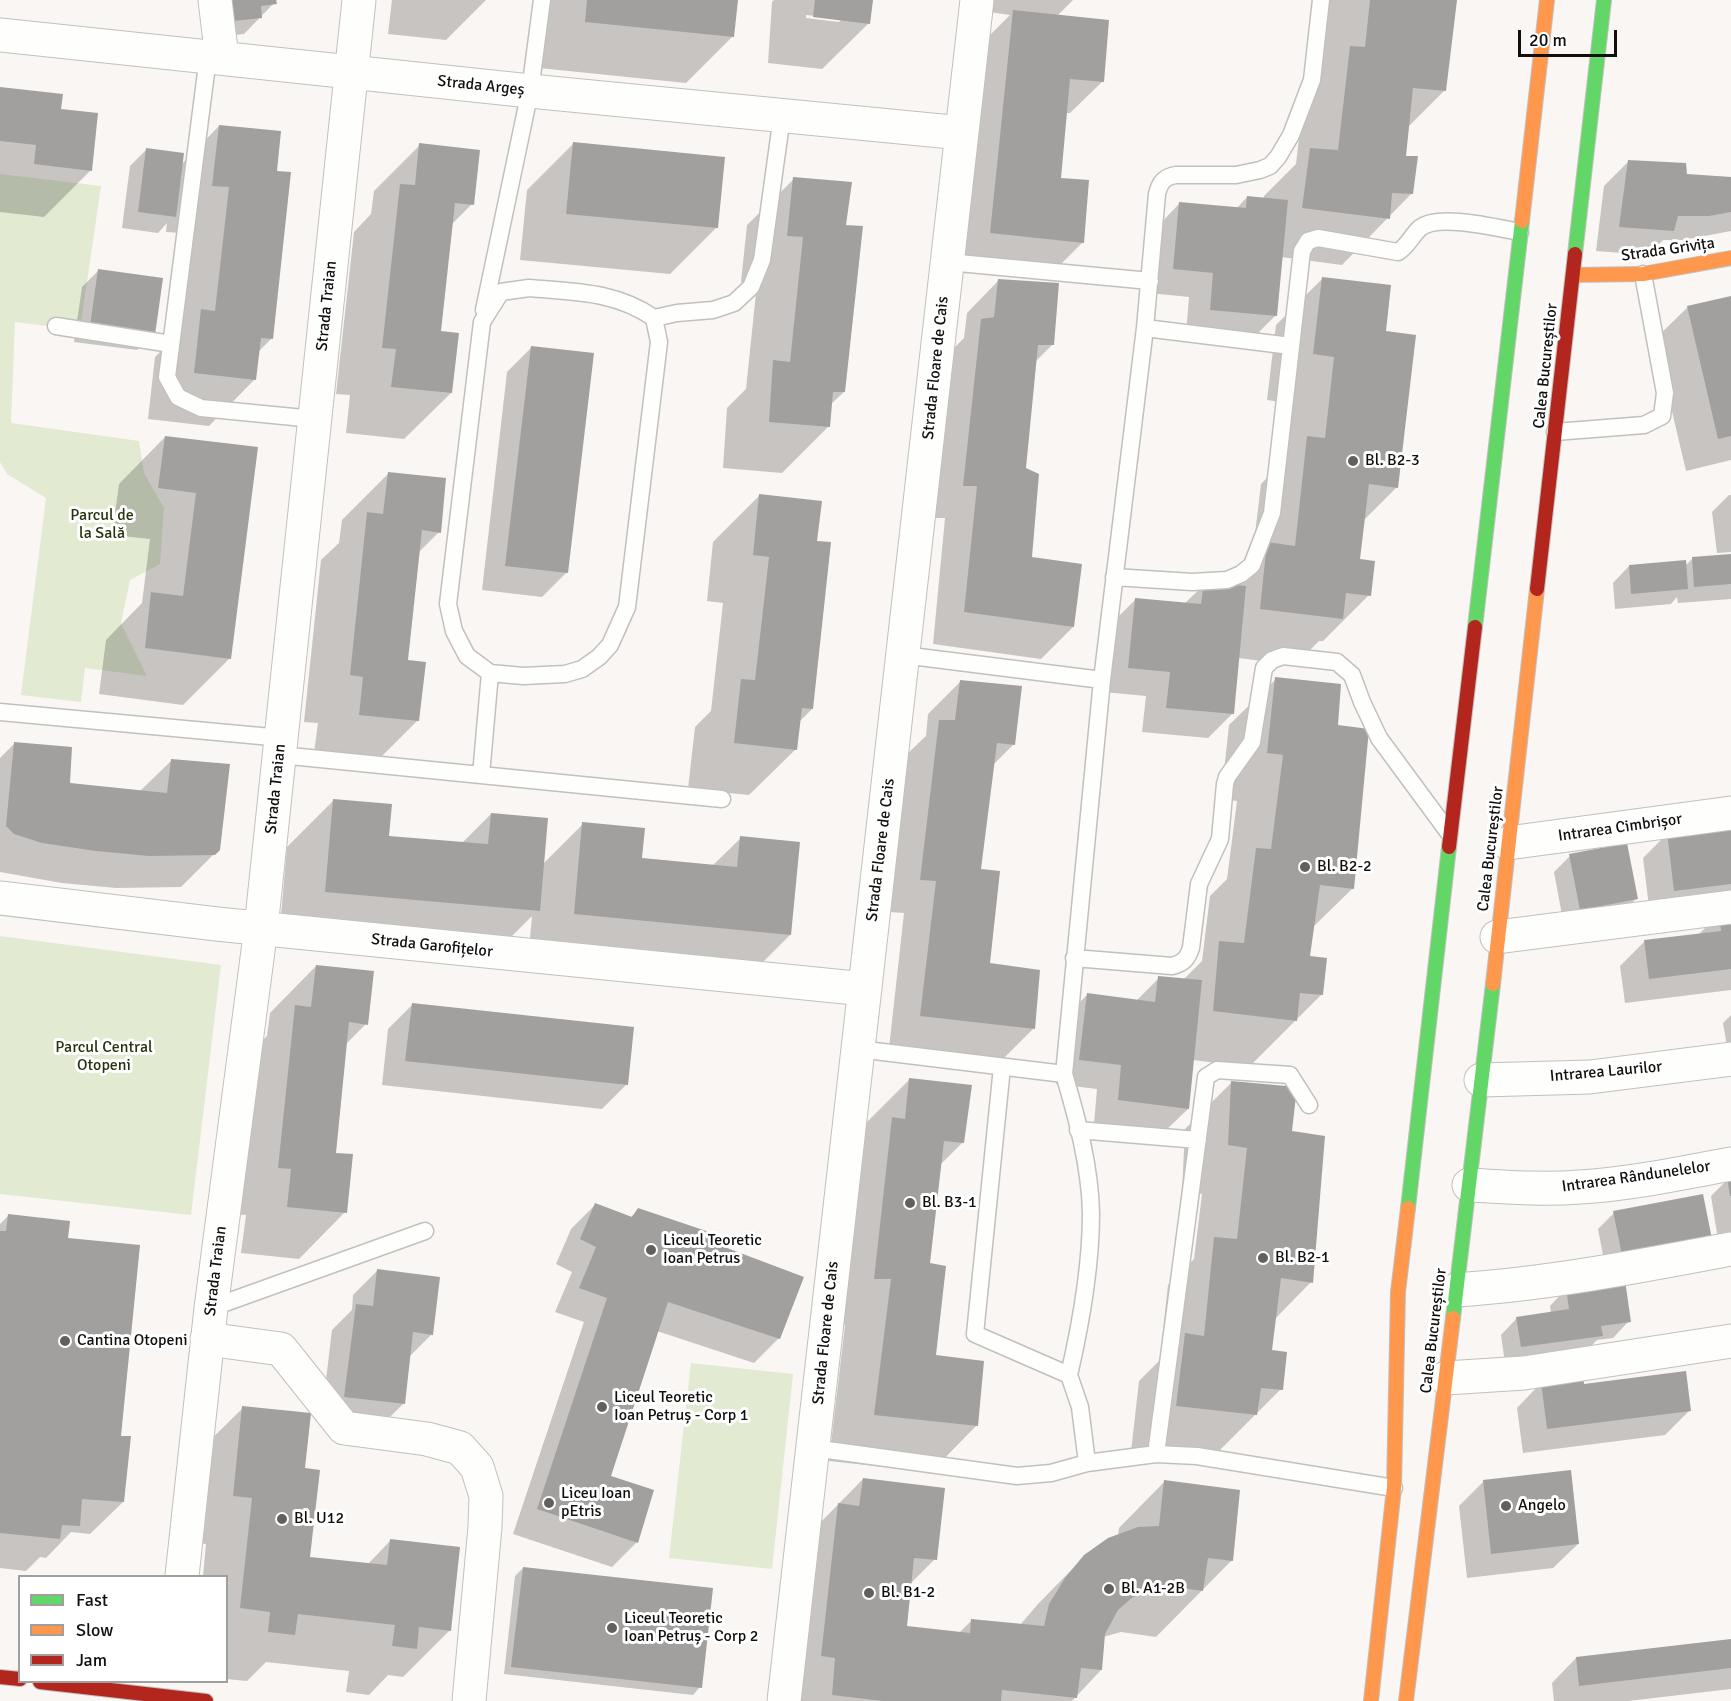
<!DOCTYPE html>
<meta charset="utf-8">
<style>
body{margin:0}
#map{position:relative;width:1731px;height:1701px;overflow:hidden;background:#f9f6f3;font-family:Signika,sans-serif}
canvas{display:block}
.legend{position:absolute;left:18px;top:1575px;width:210px;height:108px;box-sizing:border-box;background:#fff;border:2px solid #9f9f9e;margin:0;padding:8px 10px;list-style:none;font-size:18px;color:#100f0d}
.legend li{display:flex;align-items:center;gap:12px;height:30px}
.legend b{width:30px;border:2px solid #9f9f9e}
.scale{position:absolute;left:1518px;top:30px;width:99px;height:27px;box-sizing:border-box;border:3px solid #100f0d;border-top:0;padding-left:8px;font-size:18px;line-height:21px;white-space:nowrap;color:#100f0d;-webkit-text-stroke:4px #fff;paint-order:stroke}
</style>
<div id="map">
<canvas width="1731" height="1701"></canvas>
<ul class="legend">
<li><b style="height:8px;background:#63d668"></b>Fast</li>
<li><b style="height:8px;background:#ff974d"></b>Slow</li>
<li><b style="height:8px;background:#b3261e"></b>Jam</li>
</ul>
<div class="scale">20 m</div>
</div>
<script>
const context = document.querySelector('canvas').getContext('2d');
context.lineJoin = 'round';
function fillPath(path, color) {
  context.fillStyle = color;
  context.fill(path, 'evenodd');
}
function strokePath(path, color, width, dash) {
  context.strokeStyle = color;
  context.lineWidth = width;
  context.lineCap = dash ? 'butt' : 'round';
  context.setLineDash(dash || []);
  context.stroke(path);
}
function drawText(font, color, halo, rows, align = 'center') {
  context.font = font + ' Signika,sans-serif';
  context.lineWidth = 6;
  context.setLineDash([]);
  context.textBaseline = 'middle';
  context.strokeStyle = halo;
  context.fillStyle = color;
  for (const [text, x, y, turn = 0] of rows) {
    context.save();
    context.translate(x, y);
    context.rotate((+turn || 0) * Math.PI / 180);
    context.textAlign = isNaN(turn) ? turn : align;
    if (halo) context.strokeText(text, 0, 0);
    context.fillText(text, 0, 0);
    context.restore();
  }
}
fillPath(new Path2D(`
 M0,174L101,186L80,330L15,322L11,423L139,441L144,473L164,508L160,564L130,580L121,623L147,676L85,668L81,702L21,695L46,498L7,474L0,462Z
 M0,936L221,965L191,1215L0,1194Z
 M691,1363L793,1374L772,1569L669,1558Z`), '#e2ead2');
fillPath(new Path2D(`
 M214,0H277L244,34L217,37Z
 M392,0H486L446,40L388,34Z
 M546,0H736L733,36L686,83L539,68Z
 M774,0H871L869,23L822,69L768,63L772,2ZM806,15L842,19L839,22L806,18Z
 M991,0H1073L1057,16L1103,81L1070,113H1065L1059,179L1083,242L1050,275L958,265L981,44L1010,15L989,12Z
 M1312,0H1455L1445,90L1408,127L1405,158L1412,193L1342,265L1281,257L1276,315L1251,340L1186,334L1189,297L1149,293L1155,229L1179,204L1236,209L1247,197L1263,199L1264,196L1296,164L1304,94L1321,77L1328,6L1312,4Z
 M0,88L60,110L91,170L44,217L0,212Z
 M219,126L275,173L271,339L258,352L255,379L209,426L148,419L155,357L171,341L183,233L166,232L167,223L158,233L122,228L130,166L146,150L181,165Z
 M573,144L717,227L670,274L520,260L527,190Z
 M420,145L472,204L451,225L440,333L451,393L404,439L346,433L350,395L336,394L354,232L371,214L374,191Z
 M1629,161L1685,176L1731,177V231L1683,240H1663L1648,255L1596,251L1604,186Z
 M794,179L845,226L844,392L830,405L829,426L782,473L723,468L727,408L746,389L757,283L741,282L747,225Z
 M99,270L153,334L137,350L74,342L82,287Z
 M1323,278L1384,332L1397,487L1363,521L1359,560L1369,595L1323,641H1319L1295,665L1238,658L1233,713L1208,738L1142,732L1146,696L1104,692L1111,624L1135,600L1184,604L1205,584L1252,559L1261,484L1282,463L1288,403L1267,400L1276,325Z
 M999,280L1053,344L1035,362L1025,469L1030,558L1073,627L1041,659L933,644L945,518H931L949,353L964,338L967,313Z
 M1731,297V460L1686,471L1655,339L1688,307Z
 M532,347L567,572L542,597L482,590L507,372Z
 M165,437L256,449L230,658L183,705L99,694L106,640L142,603L150,539L112,535L119,484Z
 M388,474L439,532L418,553L407,661L418,720L371,767L313,761L318,723L304,722L321,560L339,543L342,520Z
 M760,495L816,542L812,709L799,722L796,749L749,795L688,789L695,727L711,711L723,603L707,601L713,542Z
 M1729,495H1731V552L1717,553L1712,512Z
 M1731,555V599L1678,603L1677,597L1671,604L1615,609L1613,583L1629,566H1685L1692,559Z
 M1276,679L1336,726L1353,888L1312,928L1308,957L1322,994L1249,1067L1193,1060L1188,1109L1163,1133L1094,1124L1097,1089L1056,1084L1063,1019L1088,994L1136,1001L1159,978L1183,980L1202,961L1210,896L1227,879L1237,801L1221,799L1229,725Z
 M960,682L1013,745L993,765L980,870L988,965L1033,1029L1001,1061L889,1048L904,913L889,912L907,754L926,736L928,714Z
 M14,744L69,784L140,791L171,761L219,849L181,887L116,888L62,883L0,872V758Z
 M334,800L387,837L462,843L491,814L542,865L583,824L640,859L712,866L741,838L790,935L744,981L528,960L532,916L492,956L279,938L287,847Z
 M1731,826V904L1650,915L1643,858L1667,834Z
 M1570,856L1636,899L1620,915L1564,926L1554,872Z
 M1731,913V990L1625,1003L1620,966L1645,941L1698,935L1719,914Z
 M316,966L366,1024L345,1045L334,1154L345,1212L299,1259L241,1253L246,1215L232,1214L249,1053L267,1036L270,1013Z
 M412,1005L627,1084L602,1109L382,1085L388,1029Z
 M1731,1015V1058H1729L1723,1023Z
 M910,1079L963,1142L940,1165L928,1265L934,1357L977,1425L931,1472L829,1461L845,1325L829,1324L863,1126Z
 M1232,1082L1311,1282L1274,1320L1270,1352L1281,1389L1209,1461L1131,1452L1139,1381L1160,1360L1168,1285L1194,1259L1202,1194L1182,1191L1185,1129Z
 M1728,1179H1731V1244L1719,1246L1711,1196Z
 M1702,1196L1606,1271L1598,1229L1614,1213Z
 M595,1205L630,1218L638,1210L725,1249L779,1338L754,1363L657,1331L609,1477L652,1491L636,1543L612,1567L513,1534L584,1322L555,1312L572,1272L556,1264L571,1229Z
 M8,1216L67,1239L119,1437L123,1502L90,1534L71,1532L46,1558L40,1557L26,1571L0,1568V1224Z
 M378,1270L432,1334L409,1357L403,1404L379,1428L321,1421L332,1330L352,1310L353,1295Z
 M1566,1289L1629,1321L1613,1338L1597,1340L1585,1352L1505,1363L1501,1335L1517,1318L1551,1313L1550,1306Z
 M1541,1383L1583,1386L1690,1410L1665,1435L1523,1453L1517,1408Z
 M243,1408L304,1469L309,1558L367,1565L390,1541L450,1630L403,1677L388,1675L369,1695L346,1692L349,1671L266,1662L247,1681L226,1679V1576H203L206,1544L187,1542L196,1454Z
 M863,1479L935,1559L909,1585L905,1627L959,1633L972,1620L1020,1625L1038,1604L1085,1556L1118,1536L1119,1528L1165,1481L1232,1560L1156,1637L1121,1632L1103,1637L1101,1670L1072,1701H776L817,1526Z
 M1483,1482L1578,1544L1553,1568L1467,1578L1459,1506Z
 M523,1568L700,1687L693,1695L504,1674L515,1576Z
 M1731,1641V1689L1628,1701H1554L1552,1683L1576,1658Z`), '#0003');
fillPath(new Path2D(`
 M231,0H276L277,4L261,6L262,18L233,21Z
 M587,0H738L734,37L585,22Z
 M815,0H873L870,24L813,17Z
 M1370,0H1457L1446,91L1413,88L1406,156H1418L1413,194L1392,193L1390,219L1302,208L1310,148L1338,150L1350,46L1365,47Z
 M1013,10L1109,20L1104,82L1070,79L1061,178L1089,180L1084,243L990,233Z
 M0,87L63,94L61,109L98,113L92,171L34,164L36,145L0,141Z
 M219,125L281,131L277,171L291,172L273,339L261,338L256,380L194,373L201,309L215,311L229,187L212,186Z
 M573,142L725,157L718,228L566,214Z
 M419,143L480,150L474,205L455,203L441,331L459,333L452,393L391,387L396,349L382,348L400,184L415,185Z
 M146,148L184,153L176,217L138,212Z
 M1628,160L1686,163L1687,174L1731,177V212L1709,216H1678L1674,231L1619,227Z
 M793,177L852,182L846,225L863,226L845,392H833L830,427L769,422L773,360L790,362L803,237L787,236Z
 M1247,196L1288,200L1277,316L1210,310L1213,273L1173,269L1179,202L1246,208Z
 M98,269L163,278L155,335L90,326Z
 M1322,277L1391,285L1386,331L1416,335L1398,488L1369,484L1360,559L1375,561L1371,596L1346,593L1343,619L1260,609L1267,542L1295,546L1307,436L1325,438L1334,357L1313,354Z
 M998,279L1059,283L1054,345H1038L1026,468L1039,474L1032,557L1082,564L1074,627L964,612L977,486H963L981,319L994,317Z
 M1731,296V436L1718,439L1687,306Z
 M531,346L594,353L568,573L505,566Z
 M165,436L258,447L231,659L145,648L151,592L183,596L196,493L158,488Z
 M388,472L446,478L441,533L422,530L408,660L426,662L419,721L359,715L363,677L350,675L367,512L383,514Z
 M759,494L822,501L817,541L831,542L813,709L802,708L797,750L734,743L741,679L755,680L769,557L753,555Z
 M1731,554V584L1694,587L1692,557Z
 M1686,560L1688,589L1631,594L1629,565Z
 M1204,582L1246,586L1234,714L1166,708L1170,672L1128,668L1135,598L1201,604Z
 M1275,677L1341,684L1338,725L1369,729L1354,889L1320,885L1310,956L1327,958L1323,995L1300,993L1297,1021L1213,1011L1219,941L1244,943L1256,848L1271,849L1283,755L1267,753Z
 M960,680L1022,686L1015,745L997,743L981,869L1000,871L990,963L1040,970L1035,1029L920,1016L936,881L920,880L939,720H955Z
 M14,742L72,747L70,783L167,793L171,759L230,764L220,850L215,855L149,856L96,851L42,843L14,834L6,826Z
 M333,799L392,804L389,836L488,844L491,813L548,818L540,911L325,892Z
 M582,822L645,828L642,858L737,867L740,836L800,842L791,935L574,914Z
 M1731,824V884L1674,891L1667,832Z
 M1627,843L1638,899L1580,910L1569,854Z
 M1731,911V969L1649,979L1644,940L1721,931L1719,913Z
 M316,965L374,971L368,1025L349,1022L336,1153L353,1154L347,1213L287,1207L291,1169L278,1168L295,1005L311,1007Z
 M1158,976L1202,980L1189,1109L1118,1100L1121,1065L1079,1060L1087,993L1155,1002Z
 M412,1003L634,1027L628,1085L405,1061Z
 M909,1078L972,1085L964,1143L944,1141L930,1263L946,1266L936,1355L984,1361L978,1426L874,1415L891,1279H874L892,1117L905,1119Z
 M1231,1081L1297,1087L1292,1131L1325,1136L1313,1283L1281,1278L1272,1350L1287,1352L1283,1390L1261,1388L1257,1415L1176,1406L1185,1333L1204,1336L1214,1237L1237,1239L1247,1148L1228,1145Z
 M1731,1177V1196H1730L1727,1178Z
 M1703,1194L1712,1239L1622,1255L1613,1211Z
 M595,1203L632,1217L638,1208L730,1239L727,1248L804,1277L780,1339L668,1302L611,1476L654,1490L638,1543L537,1509L607,1298L579,1288L596,1247L580,1239Z
 M8,1214L70,1221L68,1238L140,1245L121,1436H131L124,1502L82,1499L80,1526L62,1525L60,1539L0,1533V1231H6Z
 M377,1269L440,1277L433,1335L413,1332L405,1404L344,1397L356,1304L373,1306Z
 M1625,1280L1631,1322L1601,1326L1603,1336L1521,1347L1516,1317L1569,1309L1566,1288Z
 M1686,1371L1691,1411L1547,1429L1541,1382L1583,1376L1584,1384Z
 M242,1406L311,1413L305,1468L320,1470L310,1557L387,1565L390,1539L460,1547L451,1631L419,1627L417,1649L392,1646L395,1625L298,1614L295,1635L268,1632L270,1612L240,1608L252,1498L233,1496Z
 M1571,1470L1579,1544L1491,1554L1483,1480Z
 M863,1478L945,1488L937,1560L914,1558L907,1626L970,1633L971,1619L1044,1626L1049,1604L1065,1578L1084,1555L1108,1538L1138,1527L1159,1526L1164,1480L1240,1490L1233,1561L1208,1558L1203,1591L1168,1586L1133,1597L1118,1610L1105,1634L1102,1670L1081,1668L1077,1698L1002,1690L1001,1701H883L832,1695L835,1658L821,1656L838,1503L859,1506Z
 M523,1567L713,1588L702,1688L511,1667Z
 M1731,1639V1668L1579,1686L1576,1657Z`), '#a1a09f');
const lane = new Path2D(`
 M208,57L167,377L178,397L201,408L314,419
 M948,262L1150,281
 M529,288C574,292 615,291 654,318L659,342L627,607L610,645L599,657L582,669L565,674L523,676L490,673L467,656L454,631L448,604L482,322L501,292Z
 M484,310L530,91L542,0
 M654,318L677,313L713,310L734,303L751,287L762,260L782,116
 M56,326L171,344
 M1145,328L1291,346
 M1555,432L1644,425L1662,416L1665,393L1643,274
 M1114,577L1192,582L1227,580L1241,574L1252,565L1272,513L1302,251L1308,241L1318,238L1398,252C1408,246 1412,235 1420,228C1438,213 1497,228 1520,232
 M903,655L1102,680
 M0,712L282,738
 M280,755L722,799
 M481,775L490,673
 M1074,958L1172,966C1184,963 1187,959 1191,948L1199,884L1220,839L1225,784L1227,777L1252,742L1264,668L1272,660L1283,656L1337,662L1352,675L1362,702L1379,738L1449,833
 M858,1049L1064,1074
 M1002,1067L975,1334L1069,1375L1080,1407L1087,1463
 M1078,1130L1198,1140
 M211,1308L425,1231
 M1069,1375C1081,1323 1091,1266 1091,1213C1090,1166 1077,1118 1064,1074L1102,680L1145,328L1157,194C1160,182 1164,177 1176,175H1236L1260,170L1270,166L1278,157L1291,135L1312,80L1321,0
 M813,1448L1017,1476L1051,1473L1087,1463L1156,1454L1197,1456L1394,1488
 M1156,1454L1206,1077L1217,1070L1290,1075L1309,1105`);
const street = new Path2D(`
 M215,0L222,58
 M0,35L530,91L962,133
 M1508,843L1731,813
 M0,898L217,924L865,989
 M1497,937L1731,907
 M1481,1080L1590,1077L1731,1059
 M1469,1185C1506,1187 1543,1190 1580,1187C1631,1184 1681,1173 1731,1164
 M1456,1290C1548,1284 1641,1266 1731,1249
 M207,1339L281,1349L344,1428L427,1439L460,1448L477,1467L486,1496L485,1527L469,1701
 M1446,1378L1524,1373L1731,1341
 M182,1576L211,1308L261,928L359,0
 M784,1701L977,0`);
const fast = new Path2D(`
 M1575,254L1604,0
 M1475,627L1522,221
 M1408,1208L1449,847
 M1453,1318L1493,984`);
const slow = new Path2D(`
 M1522,221L1547,0
 M1573,275L1643,274L1731,258
 M1493,984L1537,589
 M1371,1701L1394,1488L1398,1292L1408,1208
 M1406,1701L1453,1318`);
const jam = new Path2D(`
 M1537,589L1575,254
 M1449,847L1475,627
 M0,1677L20,1679
 M40,1682L206,1701`);
strokePath(lane, '#c2c0be', 19);
strokePath(street, '#c2c0be', 35);
strokePath(fast, '#c2c0be', 16);
strokePath(slow, '#c2c0be', 16);
strokePath(jam, '#c2c0be', 16);
strokePath(lane, '#fefefd', 16);
strokePath(street, '#fefefd', 33);
strokePath(fast, '#63d668', 14);
strokePath(slow, '#ff974d', 14);
strokePath(jam, '#b3261e', 14);
for (const [x, y, r, color] of [
 [1353,461,6,"#62605e"],
 [1305,867,6,"#62605e"],
 [910,1203,6,"#62605e"],
 [651,1250,6,"#62605e"],
 [1263,1258,6,"#62605e"],
 [65,1341,6,"#62605e"],
 [602,1407,6,"#62605e"],
 [549,1503,6,"#62605e"],
 [1506,1506,6,"#62605e"],
 [282,1519,6,"#62605e"],
 [1109,1589,6,"#62605e"],
 [869,1593,6,"#62605e"],
 [612,1628,6,"#62605e"]
]) {
  const dot = new Path2D();
  dot.arc(x, y, r, 0, 2 * Math.PI);
  context.fillStyle = color;
  context.fill(dot);
  strokePath(dot, '#fff', 2);
}
drawText('16px', '#100f0d', '#fff', [
 ["Strada Argeș",481,86,6],
 ["Strada Grivița",1668,250,-8],
 ["Strada Traian",327,306,-84],
 ["Calea Bucureștilor",1546,366,-84],
 ["Strada Floare de Cais",936,368,-84],
 ["Strada Traian",276,789,-84],
 ["Intrarea Cimbrișor",1620,828,-8],
 ["Calea Bucureștilor",1491,849,-83],
 ["Strada Floare de Cais",881,850,-83],
 ["Strada Garofițelor",432,946,6],
 ["Intrarea Laurilor",1606,1072,-5],
 ["Intrarea Rândunelelor",1636,1177,-8],
 ["Strada Traian",216,1271,-83],
 ["Calea Bucureștilor",1434,1331,-83],
 ["Strada Floare de Cais",826,1333,-84]
]);
drawText('16px', '#100f0d', '#fff', [
 ["Bl. B2-3",1365,461],
 ["Bl. B2-2",1317,867],
 ["Bl. B3-1",922,1203],
 ["Liceul Teoretic",663,1241],
 ["Ioan Petrus",663,1259],
 ["Bl. B2-1",1275,1258],
 ["Cantina Otopeni",77,1341],
 ["Liceul Teoretic",614,1398],
 ["Ioan Petruș - Corp 1",614,1416],
 ["Liceu Ioan",561,1494],
 ["pEtris",561,1512],
 ["Angelo",1518,1506],
 ["Bl. U12",294,1519],
 ["Bl. A1-2B",1121,1589],
 ["Bl. B1-2",881,1593],
 ["Liceul Teoretic",624,1619],
 ["Ioan Petruș - Corp 2",624,1637]
], 'left');
drawText('16px', '#27330c', '#fff', [
 ["Parcul de",102,516],
 ["la Sală",102,534],
 ["Parcul Central",104,1048],
 ["Otopeni",104,1066]
]);
</script>
